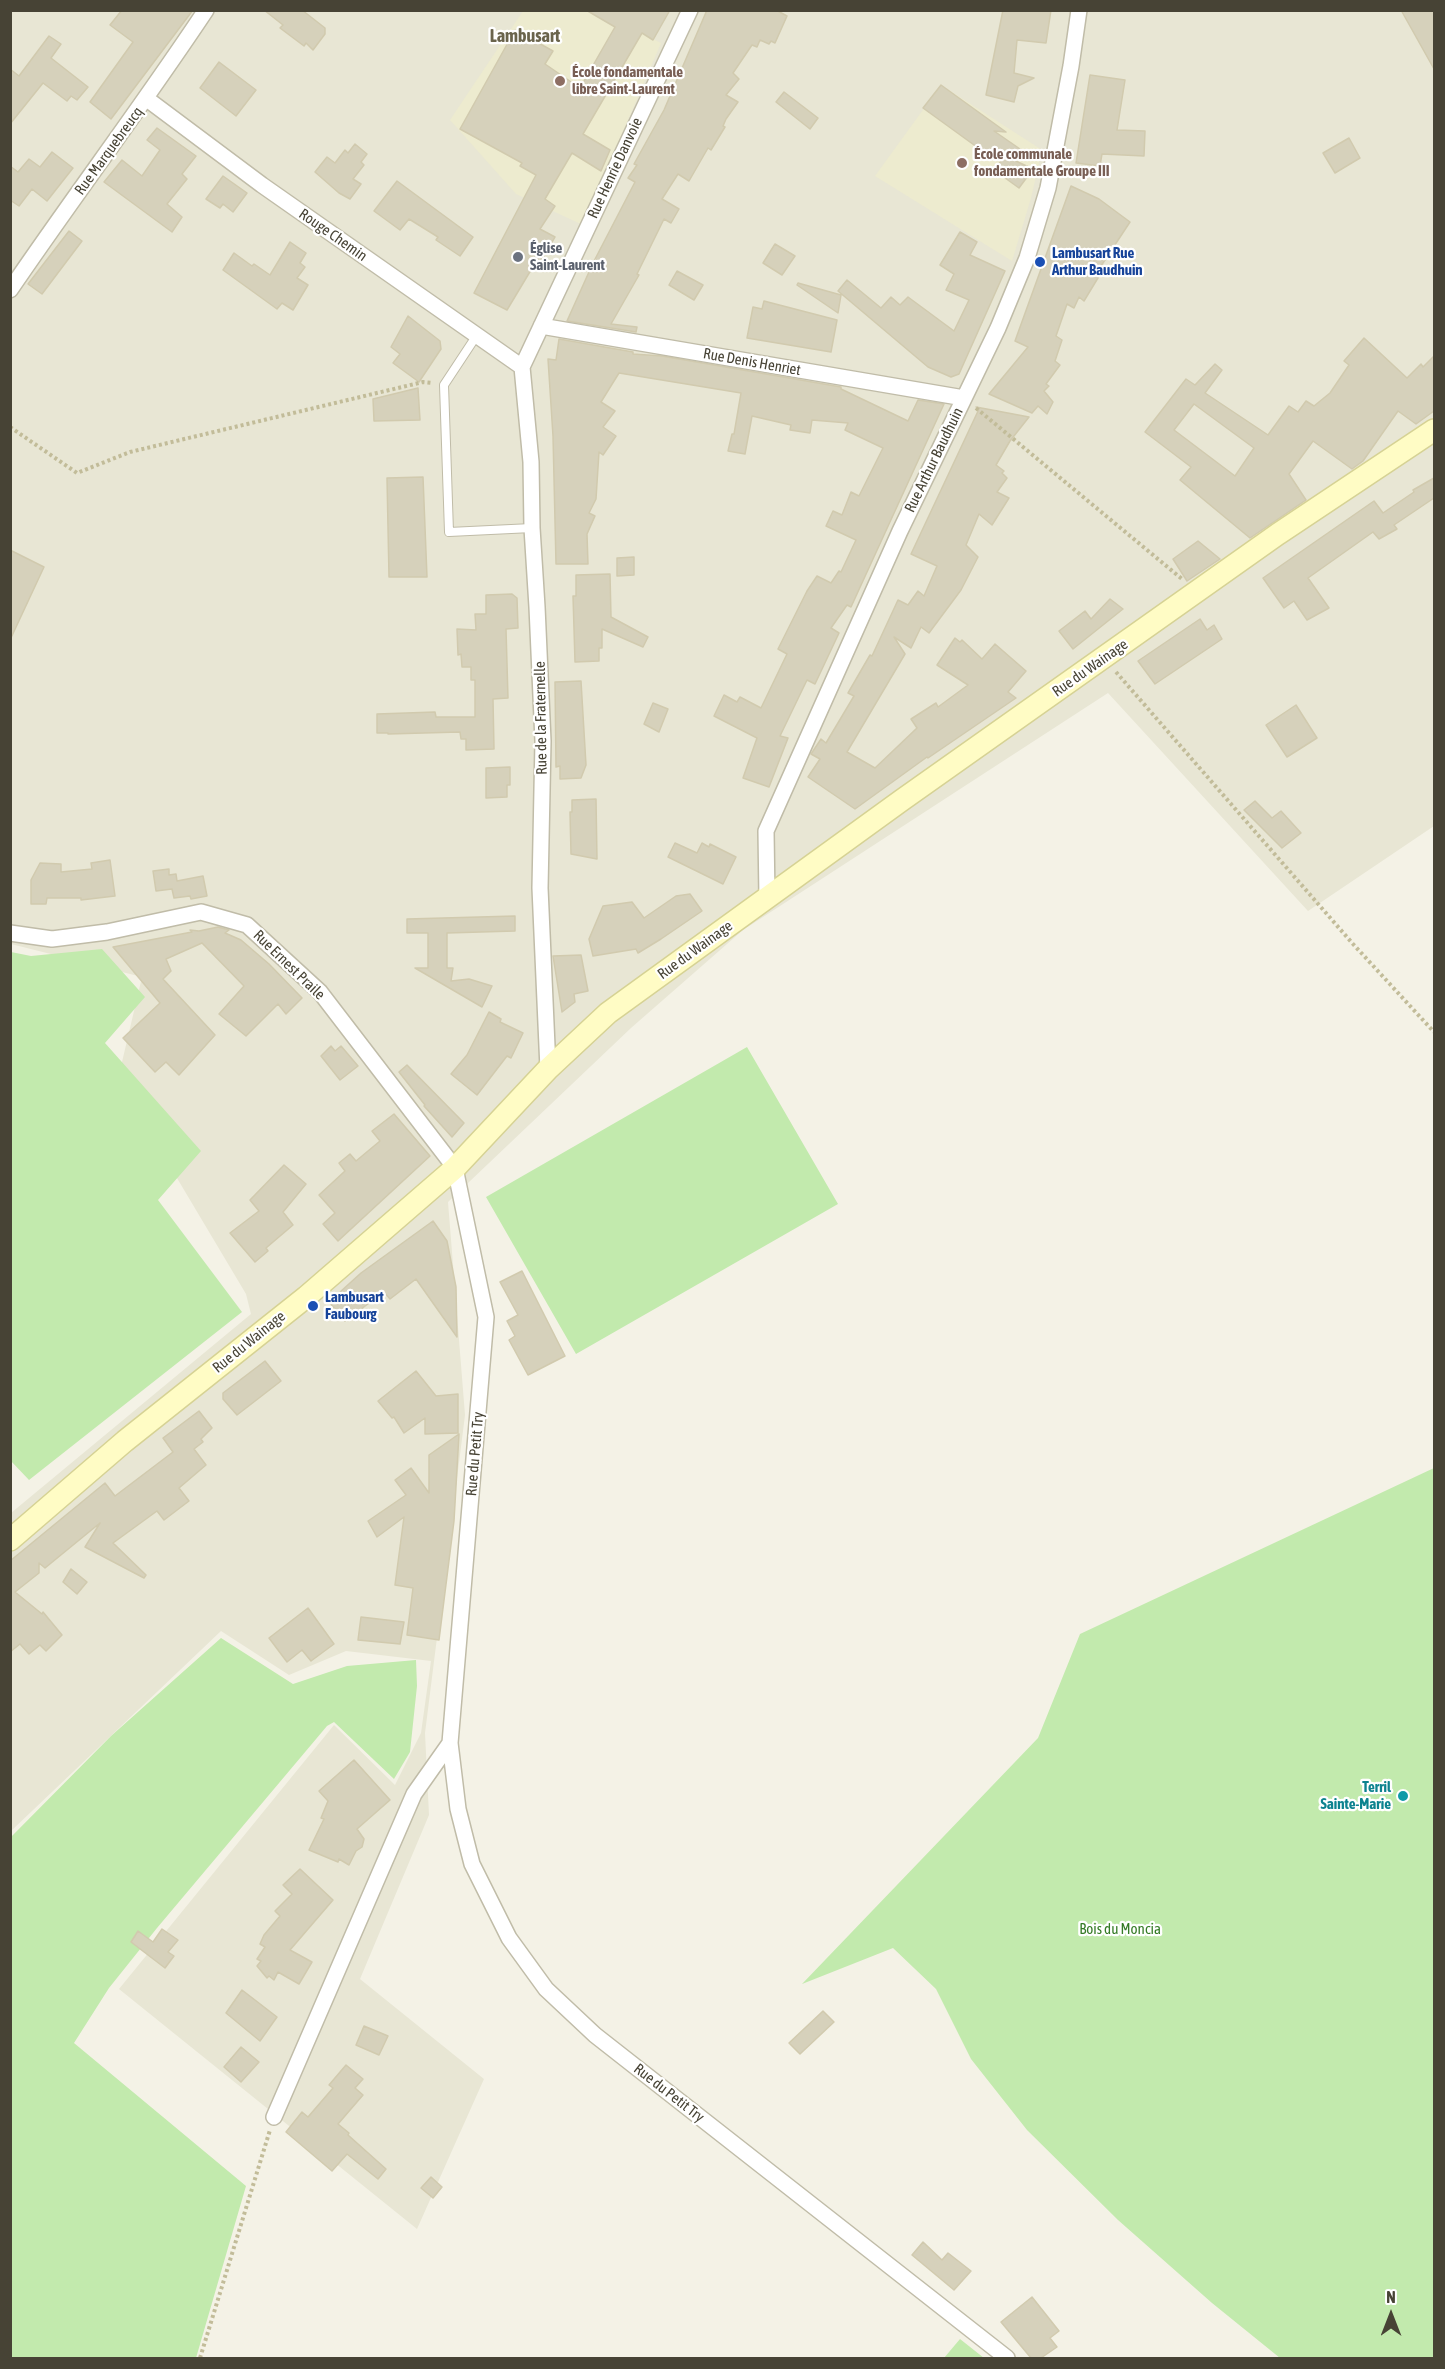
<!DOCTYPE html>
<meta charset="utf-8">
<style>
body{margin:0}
#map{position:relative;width:1445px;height:2369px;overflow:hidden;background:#f4f2e6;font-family:"Asap Condensed",sans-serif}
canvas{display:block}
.frame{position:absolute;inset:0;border:12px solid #474335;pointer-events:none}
.north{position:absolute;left:1361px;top:2285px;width:60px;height:60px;-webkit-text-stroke:4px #fff;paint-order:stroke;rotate:0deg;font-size:16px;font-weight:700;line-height:24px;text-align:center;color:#474335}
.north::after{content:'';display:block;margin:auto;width:21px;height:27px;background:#474335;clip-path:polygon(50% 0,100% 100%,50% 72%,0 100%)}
</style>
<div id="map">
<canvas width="1445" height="2369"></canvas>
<div class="frame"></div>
<div class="north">N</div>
</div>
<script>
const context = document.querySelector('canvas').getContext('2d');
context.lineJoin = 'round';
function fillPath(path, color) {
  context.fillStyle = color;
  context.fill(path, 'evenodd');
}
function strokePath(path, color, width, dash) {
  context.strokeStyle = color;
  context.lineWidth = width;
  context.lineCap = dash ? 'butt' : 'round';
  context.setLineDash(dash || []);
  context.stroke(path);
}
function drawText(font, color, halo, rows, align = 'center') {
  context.font = font + ' "Asap Condensed",sans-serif';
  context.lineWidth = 4.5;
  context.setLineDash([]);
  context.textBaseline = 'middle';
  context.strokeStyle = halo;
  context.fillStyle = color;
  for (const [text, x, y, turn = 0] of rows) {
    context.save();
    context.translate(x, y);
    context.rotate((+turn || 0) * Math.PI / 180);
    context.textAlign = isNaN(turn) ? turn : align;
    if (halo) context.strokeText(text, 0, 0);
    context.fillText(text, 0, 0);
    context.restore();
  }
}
fillPath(new Path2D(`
 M11,11H1434V826L1308,911L1108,693L743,930L631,1028L448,1202L465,1415L425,1733L429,1815L360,1979L484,2079L417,2229L119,1989L334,1725L395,1785L421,1733L431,1661L346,1651L289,1675L221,1631L11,1831V1513L251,1314L246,1294L118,1079L142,977L11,944Z`), '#e8e6d4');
fillPath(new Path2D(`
 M523,11H586L610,25L619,11L653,39L661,43L583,225L516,194L450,120Z
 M941,85L1042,150L1031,198L1012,261L875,176Z`), '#edebcf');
fillPath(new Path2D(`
 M102,949L145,997L105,1043L201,1151L158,1200L242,1312L29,1480L10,1460L11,952L31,956Z
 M747,1047L838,1204L576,1354L486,1197Z
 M1434,1468V2358H1280L1212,2303L1118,2220L1027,2130L971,2059L936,1989L893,1948L802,1984L1038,1738L1080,1634Z
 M221,1638L293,1684L347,1666L416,1660L417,1686L410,1752L394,1779L334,1722L327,1726L157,1928L109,1988L74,2043L246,2186L196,2358H11V1837L111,1736Z
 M960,2339L984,2358H944Z`), '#c2eaad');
const building = new Path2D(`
 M122,10H193L111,119L90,102L133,42L110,25Z
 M264,10H302L325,28V34L313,50L306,43L304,46L280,28L283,25Z
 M586,10H670L653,40L642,33L583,134L610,150L601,171L572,153L545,199L555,206L540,229L555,237L538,267L534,265L507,310L474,293L536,175L520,166L522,163L460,129L515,30L553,51L545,64L580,88L615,27Z
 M707,10H776L787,16L775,43L771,41L769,44L760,40L757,47L752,45L733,73L739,79L726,95L738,102L726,119L723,126L725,127L711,150L708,148L689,181L678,174L662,199L679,209L671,223L664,219L637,274L639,275L611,324L637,327L636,332L567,321L593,263L635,182L628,178L637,165L634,164L664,110Z
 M1003,10H1051L1046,43L1017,40L1014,73L1034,78L1018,86L1014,102L986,95Z
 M1401,10H1434V69Z
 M49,36L61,44L51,58L88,87L77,100L71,96L67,101L43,83L10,124V69L19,76Z
 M219,62L256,90L236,116L200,88Z
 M1090,75L1125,80L1117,130L1145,131L1144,156L1102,154L1100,166L1076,163Z
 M941,85L1006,132L994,131L1033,158L993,153L992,158L923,108Z
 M784,92L818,118L810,129L776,102Z
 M157,128L196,156L182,174L187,179L167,204L182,217L172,232L104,182L122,160L142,176L160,150L147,140Z
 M1349,138L1360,158L1335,173L1323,153Z
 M355,144L367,154L361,162L364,165L353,179L361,184L350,199L339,193L315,172L327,157L335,163L345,150L348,153Z
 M52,152L73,168L47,201L32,189L19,206L10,200V166L18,172L29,159L40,167Z
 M1005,156L1033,169L1019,188L994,170Z
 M223,176L247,193L233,212L223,204L220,208L206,199Z
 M397,181L473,237L460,256L436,240L438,237L409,219L400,230L374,211Z
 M1071,186L1099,199L1130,222L1101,266L1104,268L1084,301L1079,297L1074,308L1067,304L1056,336L1062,340L1055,361L1060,365L1046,384L1049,386L1044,391L1053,402L1047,414L1038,406L1032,413L989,394L1028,347L1015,341Z
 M69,231L82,241L42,294L28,284Z
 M960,232L977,242L970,255L1005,271L959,374L951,377L928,367L838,291L847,280L881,308L891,297L900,305L908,297L954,331L969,300L946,290L954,274L940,265Z
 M290,242L306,253L300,263L305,267L297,278L308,285L293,310L282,303L277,309L223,270L234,253L252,266L254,264L270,275Z
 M775,244L795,256L782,275L763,263Z
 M677,271L703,285L694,300L669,285Z
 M798,283L841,295L838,313L797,285Z
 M764,301L837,320L831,352L747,338L753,307L762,309Z
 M408,316L440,341L441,349L419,382L393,363L400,354L391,347Z
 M1364,338L1407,378L1421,364L1423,367L1434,356V411L1416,424L1398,411L1363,461L1352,469L1313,441L1289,474L1306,500L1250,538L1180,480L1191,467L1145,432L1186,379L1195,385L1215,364L1222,370L1205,393L1268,435L1289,406L1298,412L1306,401L1314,406L1330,393L1349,365L1344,361ZM1194,404L1254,448L1235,476L1174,430Z
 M559,339L633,352V354L662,356L841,387V389L908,421L918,400L944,404L851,607L847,605L831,628L839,633L815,684L807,680L780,736L788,738L769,787L743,778L757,738L714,716L724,695L737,702L740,697L761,708L787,654L778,649L807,591L817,576L831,583L839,571L841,572L856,540L826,526L833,511L842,515L851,492L859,496L883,448L845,430L848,423L812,420L810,433L790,430L791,425L752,416L745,454L728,451L732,434H734L741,393L619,373L601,402L615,411L603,427L616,436L603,455L599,452L596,499L589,513L595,516L587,534L588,564H556L553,436L548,359L556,360Z
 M418,388L420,420L374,421L373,399Z
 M976,407L1029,417L1010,441L996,465L1004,471L1002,473L1007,478L997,492L1009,498L992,525L979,514L966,545L978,557L961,590L929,633L921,627L911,648L894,637L905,654L847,752L875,768L917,728L911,719L936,703L938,707L968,685L937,665L955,638L960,642L962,640L982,659L995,644L1026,671L1008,692L1016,698L928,758L927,757L855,809L808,777L820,759L811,754L821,739L826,743L854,696L848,693L870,655L872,656L898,600L908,605L918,591L924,596L937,566L911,554L979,409Z
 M423,477L427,577H389L387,478Z
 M1434,478V498L1394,525L1397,529L1379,539L1373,532L1308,578L1329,608L1307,620L1294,601L1284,608L1263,578L1374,501L1383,513L1414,492L1413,490Z
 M1198,541L1220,559L1187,581L1173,559Z
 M10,550L44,567L10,640Z
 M634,557V575L617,576V558Z
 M610,574L611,617L648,637L643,647L602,629V648H599V661L575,662L573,596H576V575Z
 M512,594L517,598L518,628L506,629L508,698L493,699L494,749L466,750V739H461L460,732L388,734V733H377V714L435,712L436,717H475V680H471V667H462L461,654L458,655L457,629L476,630L475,614H486V595Z
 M1110,599L1123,609L1073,649L1059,631L1085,611L1091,619Z
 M1200,619L1207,630L1214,625L1222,639L1155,684L1138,661Z
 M581,681L586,765L581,778L560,779V766L556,767L555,682Z
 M653,703L668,709L659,732L644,724Z
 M1296,705L1317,738L1287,757L1266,725Z
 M510,767V785H507V797L486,798V768Z
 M596,799L597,859L571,854L570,812H572V800Z
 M1255,801L1272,818L1281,811L1301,833L1282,848L1244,810Z
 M675,843L697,853L702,843L709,847L710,844L736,857L723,884L668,857Z
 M110,860L115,896L81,900V898H47L46,904H31V880L40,863L61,864V872L92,869L91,863Z
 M169,869V875L176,874L177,881L203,876L207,896L191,899L190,896L174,898L172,889L156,891L153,871Z
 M690,894L702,911L661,939L638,953L636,949L593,956L589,939L603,906L632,902L644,918L676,896Z
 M515,916V931L447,933V968H453L451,981L469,979L492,986L482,1007L415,968H428V933H407V919Z
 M218,927L229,930L225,933L241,940L269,964L302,998L286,1014L278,1004L246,1036L219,1014L244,986L202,943L166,959L171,971L163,979L215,1035L179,1075L166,1062L155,1072L123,1038L160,1003L113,947L192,932L190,930L199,931Z
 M581,955L588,991L574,994L575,1002L562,1012L553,956Z
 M489,1012L501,1019L500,1022L523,1033L511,1058L507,1056L477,1095L451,1074L467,1055Z
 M331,1046L335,1051L341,1046L358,1066L340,1080L321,1056Z
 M407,1065L464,1123L452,1137L424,1106L425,1105L399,1072Z
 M394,1114L430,1156L338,1241L323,1224L335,1213L319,1195L345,1171L339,1163L350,1154L356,1161L380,1141L372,1131Z
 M284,1165L306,1184L283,1212L293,1225L266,1248L268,1251L255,1262L230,1233L259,1211L250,1200Z
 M433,1221L447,1241L456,1287L457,1337L416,1279L390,1299L384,1292L345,1321L329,1302L361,1273Z
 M522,1271L565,1356L528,1375L509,1340L515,1336L507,1321L518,1315L500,1282Z
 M265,1361L281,1381L237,1415L223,1399V1393Z
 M416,1371L436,1396L458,1394V1433L425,1434V1418L404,1433L394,1417L392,1418L378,1401Z
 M199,1411L212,1428L201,1439L203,1442L194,1449L206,1465L179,1488L189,1501L164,1520L157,1511L113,1543L146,1575L144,1578L85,1547L100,1523L45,1568L39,1563V1573L15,1592L42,1614L43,1612L62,1635L46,1651L40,1645L29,1654L20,1644L10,1652V1561L105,1483L115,1496L173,1452L163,1438Z
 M459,1434L454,1521L439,1640L407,1635L413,1588L395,1585L404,1517L377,1537L368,1521L406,1495L395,1480L411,1468L429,1493V1455Z
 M71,1569L87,1582L77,1594L63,1582Z
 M308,1608L334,1644L311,1661L302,1650L287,1662L269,1638Z
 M361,1617L404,1622L400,1644L358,1640Z
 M354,1760L390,1800L357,1829L364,1839L362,1847L356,1851L349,1865L339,1859L338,1862L309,1850L324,1819L321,1818L328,1801L319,1791Z
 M300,1869L333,1900L290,1950L312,1962L299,1984L278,1972L274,1980L269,1976L267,1978L257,1966L261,1961L257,1959L265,1947L260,1944L264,1935L280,1916L275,1911L292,1894L283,1885Z
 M162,1929L178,1940L168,1952L174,1956L165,1968L131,1942L138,1931L153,1942Z
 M242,1990L277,2017L260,2041L226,2013Z
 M823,2011L834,2022L800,2054L789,2043Z
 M364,2026L388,2036L379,2055L356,2045Z
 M241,2047L259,2062L241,2082L224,2067Z
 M346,2065L363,2079L355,2088L363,2095L338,2124L349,2133L348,2135L386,2169L378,2179L347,2154L332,2171L286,2132L302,2112L308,2117L333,2088L329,2085Z
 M431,2177L442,2187L433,2198L421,2188Z
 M923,2242L942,2260L948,2253L971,2271L954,2290L912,2255Z
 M1032,2297L1059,2331L1050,2338L1057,2347L1041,2358H1031L1001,2322Z`);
fillPath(building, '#d6d1bb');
strokePath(building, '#d1caae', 1.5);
const service = new Path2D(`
 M477,335L444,385L449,532L532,528`);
const minor = new Path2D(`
 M147,99L262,185L522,367
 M10,290C74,196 143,105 206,10
 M541,326L964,398
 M522,367L531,462L532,528L537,607L543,741L540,888L548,1069
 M522,367L690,10
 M767,899L766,831L900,531L998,328L1027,258L1048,188L1071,66L1079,10
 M10,933L52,939L107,932L201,912L247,925L320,992L455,1168L486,1317L450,1743L458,1809L472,1864L509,1938L546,1989L595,2035L1007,2358
 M274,2117L414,1794L450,1743`);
const secondary = new Path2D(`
 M10,1540L125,1441L306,1297L455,1168L548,1069L608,1013L902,800L1278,534L1434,430`);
strokePath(service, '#c0bca8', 10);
strokePath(minor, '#c0bca8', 18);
strokePath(secondary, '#d6d294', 24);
strokePath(new Path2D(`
 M976,408L1182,579
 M10,427L77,473L130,452L423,382L432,383
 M1116,672L1353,944L1434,1032
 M200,2358L270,2130`), '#c2bc99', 4, [3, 3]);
strokePath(service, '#fff', 8);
strokePath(minor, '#fff', 15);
strokePath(secondary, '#fffcc5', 21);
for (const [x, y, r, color] of [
 [560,81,6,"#8d6e63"],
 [962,163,6,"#8d6e63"],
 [518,257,6,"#6b7280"],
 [1040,262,6,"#1a4fb4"],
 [313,1306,6,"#1a4fb4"],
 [1403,1796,6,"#0f9aa8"]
]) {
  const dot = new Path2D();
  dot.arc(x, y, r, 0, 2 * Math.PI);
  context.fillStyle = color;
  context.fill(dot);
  strokePath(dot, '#fff', 2);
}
drawText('bold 15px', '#785e54', '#fff', [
 ["École fondamentale",572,72],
 ["libre Saint-Laurent",572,89],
 ["École communale",974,154],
 ["fondamentale Groupe III",974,171]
], 'left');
drawText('15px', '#474335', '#fff', [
 ["Rue Marquebreucq",109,151,-54],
 ["Rue Henrie Danvoie",615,168,-65],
 ["Rouge Chemin",333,235,35],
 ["Rue Denis Henriet",752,362,10],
 ["Rue Arthur Baudhuin",934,460,-64],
 ["Rue du Wainage",1090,668,-35],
 ["Rue de la Fraternelle",541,718,-91],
 ["Rue du Wainage",695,950,-36],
 ["Rue Ernest Praile",289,965,44],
 ["Rue du Wainage",249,1342,-39],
 ["Rue du Petit Try",475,1454,-85],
 ["Rue du Petit Try",669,2093,38]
]);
drawText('bold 15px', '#5b616d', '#fff', [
 ["Église",530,248],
 ["Saint-Laurent",530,265]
], 'left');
drawText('bold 15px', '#164399', '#fff', [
 ["Lambusart Rue",1052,253],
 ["Arthur Baudhuin",1052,270],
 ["Lambusart",325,1297],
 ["Faubourg",325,1314]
], 'left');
drawText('bold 15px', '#0d838f', '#fff', [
 ["Terril",1391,1787],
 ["Sainte-Marie",1391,1804]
], 'right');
drawText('15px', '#357b26', '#fff', [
 ["Bois du Moncia",1120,1929]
]);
drawText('bold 18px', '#6a644c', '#fff', [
 ["Lambusart",525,36]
]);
</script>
